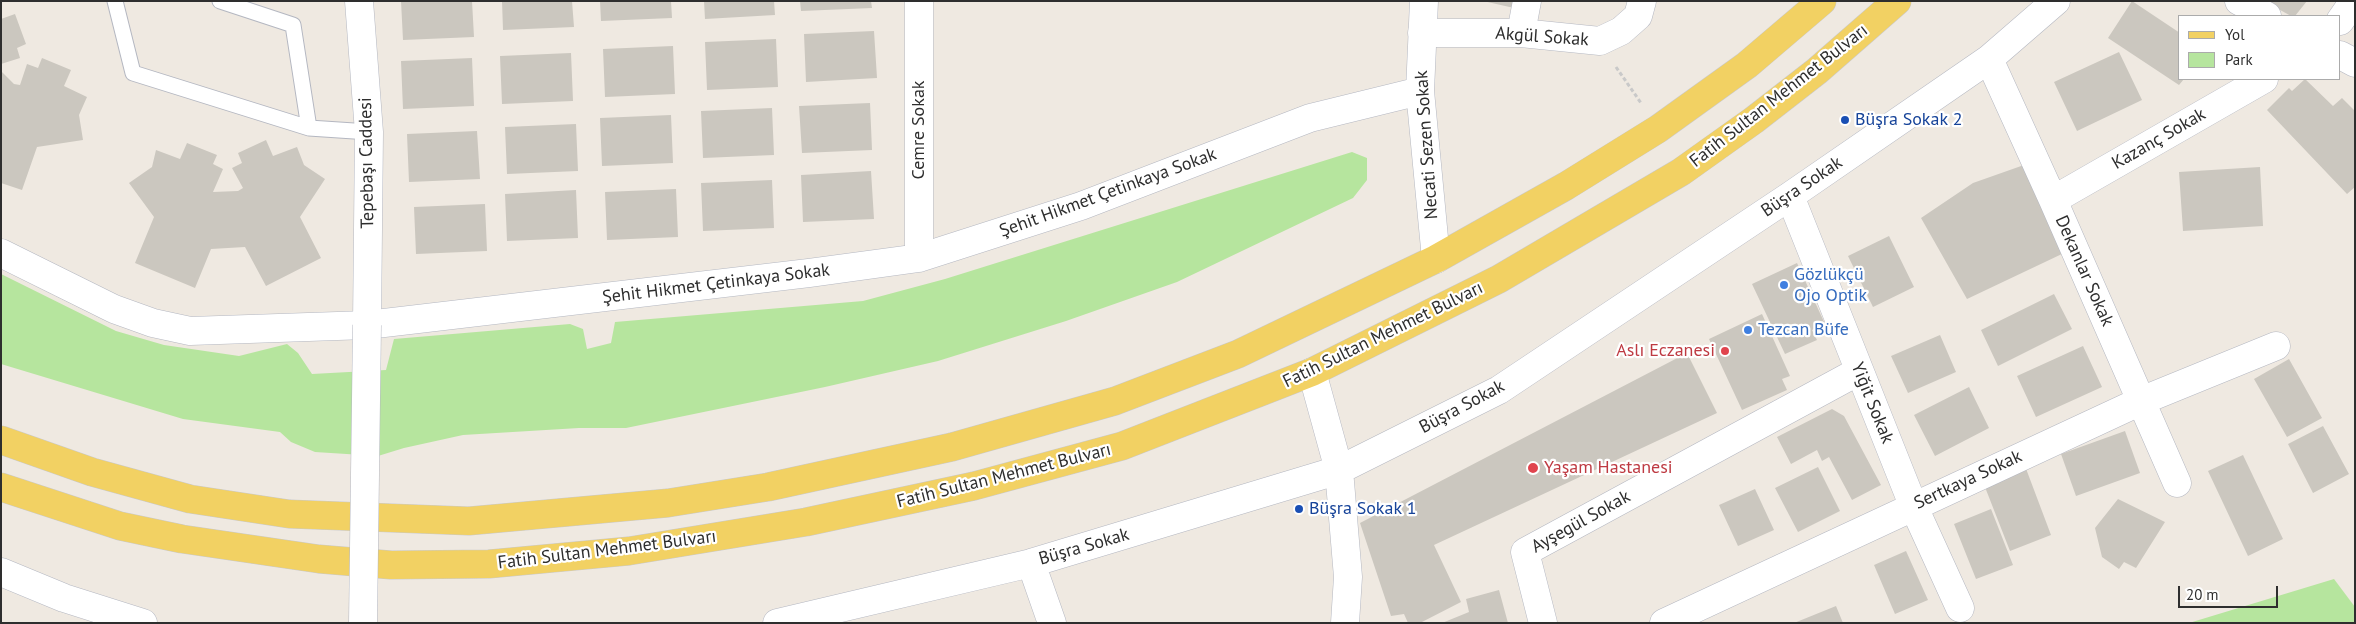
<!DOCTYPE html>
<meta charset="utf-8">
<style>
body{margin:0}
#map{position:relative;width:2356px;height:624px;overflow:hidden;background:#efe9e1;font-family:"PT Sans",sans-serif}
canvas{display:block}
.frame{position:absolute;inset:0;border:2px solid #2e2e2e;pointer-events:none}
.legend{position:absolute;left:2178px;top:15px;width:162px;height:65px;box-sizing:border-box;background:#fff;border:1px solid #ababab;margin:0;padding:6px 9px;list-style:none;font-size:15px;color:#2e2e2e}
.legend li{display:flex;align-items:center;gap:10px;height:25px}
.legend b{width:25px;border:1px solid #ababab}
.scale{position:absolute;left:2178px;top:586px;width:100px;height:22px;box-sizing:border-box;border:2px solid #2e2e2e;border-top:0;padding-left:6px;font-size:15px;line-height:18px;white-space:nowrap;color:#2e2e2e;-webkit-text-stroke:4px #fff;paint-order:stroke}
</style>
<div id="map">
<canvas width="2356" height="624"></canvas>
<div class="frame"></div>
<ul class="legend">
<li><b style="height:6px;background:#f2d163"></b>Yol</li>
<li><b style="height:14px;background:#b6e59e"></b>Park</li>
</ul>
<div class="scale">20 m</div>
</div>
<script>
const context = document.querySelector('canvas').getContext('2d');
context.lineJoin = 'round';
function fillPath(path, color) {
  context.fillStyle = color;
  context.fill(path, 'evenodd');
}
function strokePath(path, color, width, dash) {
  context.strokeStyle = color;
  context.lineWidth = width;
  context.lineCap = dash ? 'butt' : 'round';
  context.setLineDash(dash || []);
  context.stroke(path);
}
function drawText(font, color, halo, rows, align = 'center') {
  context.font = font + ' "PT Sans",sans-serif';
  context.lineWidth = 4.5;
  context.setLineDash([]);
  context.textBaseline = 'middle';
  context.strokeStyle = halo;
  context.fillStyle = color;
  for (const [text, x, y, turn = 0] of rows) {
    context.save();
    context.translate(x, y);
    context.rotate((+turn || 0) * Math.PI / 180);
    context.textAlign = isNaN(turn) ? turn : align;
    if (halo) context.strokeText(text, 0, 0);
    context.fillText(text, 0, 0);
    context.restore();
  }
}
fillPath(new Path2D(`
 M1352,152L1367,158V180L1353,198L1177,282L1066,321L938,361L825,387L626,428H579L463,435L404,448L378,456L315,452L291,442L280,432L183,419L1,364V274L116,331L164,345L239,356L287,344L298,353L312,374L386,370L394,339L570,324L583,329L587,349L611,343L615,322L863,301L945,279Z
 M2334,579L2355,607V623H2189Z`), '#b6e59e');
fillPath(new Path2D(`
 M401,1H472L474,37L403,40Z
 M502,1H572L574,27L503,30Z
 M600,1H671L672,18L601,21Z
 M704,1H774L775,15L705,19Z
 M800,1H871L872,8L801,11Z
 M1483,1H1515L1514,8Z
 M2132,1L2180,33V79H2184L2179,85L2108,38Z
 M2264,1H2307L2295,16H2291Z
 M15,14L26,44L17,48L20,58L1,64V19Z
 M874,31L877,78L806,82L804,34Z
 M776,39L778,87L707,90L705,42Z
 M673,46L675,94L605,97L603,49Z
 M2119,52L2142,100L2077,131L2054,82Z
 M571,53L573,101L502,104L500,56Z
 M42,58L71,70L64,86L87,97L79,115L83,140L37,147L22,190L1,183V71L14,84L20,85L27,64L38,68Z
 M472,58L474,106L403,109L401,61Z
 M2305,79L2333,106L2342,98L2355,111V187L2347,194L2267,110L2289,88L2292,91Z
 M870,103L872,150L802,153L799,106Z
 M772,108L774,155L703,158L701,111Z
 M671,115L673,163L602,166L600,118Z
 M576,124L578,171L507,174L505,127Z
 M477,131L480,179L409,182L407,134Z
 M266,140L273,156L297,147L304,165L325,179L300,217L321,258L266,286L245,247L211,249L195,288L135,263L154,217L129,183L152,167L156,150L180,159L187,143L217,155L213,164L223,169L213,192L238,191L243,188L232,168L242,163L238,153Z
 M2024,165L2064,253L1967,299L1921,218L1973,183Z
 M2260,167L2263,226L2183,231L2179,172Z
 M871,171L874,219L803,222L801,175Z
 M772,180L774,228L703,231L701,183Z
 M676,189L678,237L607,240L605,192Z
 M576,190L578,238L507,241L505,194Z
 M485,204L487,251L416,254L414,207Z
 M1889,236L1914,287L1873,307L1848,256Z
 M1797,263L1825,324L1812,330L1817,340L1785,354L1752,284Z
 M2054,294L2072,329L1998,366L1981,330Z
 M1762,314L1790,376L1782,379L1787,390L1742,410L1709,339Z
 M1940,335L1956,372L1908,393L1891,356Z
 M2083,346L2102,387L2036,417L2017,376Z
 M1687,353L1717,413L1434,545L1461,602L1420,623H1408L1404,614L1391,616L1360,523Z
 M2289,359L2322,418L2287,437L2254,379Z
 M1969,387L1989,428L1935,456L1914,415Z
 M1832,409L1844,416L1881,485L1852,500L1829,457L1822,461L1817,450L1791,464L1777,437Z
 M2323,426L2349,474L2313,493L2288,444Z
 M2125,431L2140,473L2076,496L2061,454Z
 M2243,455L2283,539L2248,556L2208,471Z
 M2025,466L2051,535L2010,551L1983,482Z
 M1818,467L1840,511L1798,532L1775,488Z
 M1755,489L1774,530L1738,546L1719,505Z
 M2118,499L2165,522L2136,568L2124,562L2119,569L2102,557L2095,528Z
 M1991,509L2013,565L1976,579L1954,524Z
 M1906,551L1928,600L1895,614L1874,565Z
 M1499,590L1508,623H1442L1469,612L1466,599Z
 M1836,606L1843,623H1794Z`), '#cbc7bf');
const lane = new Path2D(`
 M115,1L133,73L309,128L369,132
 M220,1L293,25L309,128`);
const street = new Path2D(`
 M1424,1L1420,91L1436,259
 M2239,1L2267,16
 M2340,21L2354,1
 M1422,33H1521L1600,41L1621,31L1638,16L1642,1
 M1521,33L1527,1
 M2340,55L2355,63
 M1989,59L2053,200L2177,483
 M1790,196L1913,505L1960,608
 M2053,200L2264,79
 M1,253L114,309L153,323L190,331L367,325L809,273L919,258L1081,206L1310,118L1420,91
 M919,258V1
 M1312,372L1339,470L1348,577L1345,623
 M1031,563L1052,623
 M1,572L64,598L143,623
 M777,623L1031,563L1339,470L1499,390L1790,196L1989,59L2056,1
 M1543,623L1525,552L1859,371
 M1664,623L2141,401L2276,346`);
const secondary = new Path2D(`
 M359,1L369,132L367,325`);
const primary = new Path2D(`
 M1,440L92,472L190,499L289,514L469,521L668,503L768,487L952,447L1115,401L1238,354L1436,259L1566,186L1658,129L1747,65L1822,1
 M1,487L120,526L182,539L319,559L391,565L489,564L629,551L806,522L974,486L1122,446L1312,372L1499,279L1681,172L1754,120L1817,71L1897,1`);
strokePath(lane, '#b4b7c1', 17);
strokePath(street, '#b4b7c1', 29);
strokePath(secondary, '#b4b7c1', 29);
strokePath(primary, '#c9c9c9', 29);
strokePath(new Path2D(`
 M1616,67L1641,103`), '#c9c9c9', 3, [4, 2.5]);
strokePath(lane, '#fff', 15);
strokePath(street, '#fff', 28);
strokePath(secondary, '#fff', 28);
strokePath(primary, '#f2d163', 28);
const secondaryBridge = new Path2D(`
 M363,623L367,325`);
strokePath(secondaryBridge, '#b4b7c1', 29, []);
strokePath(secondaryBridge, '#fff', 28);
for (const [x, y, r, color] of [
 [1845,120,5,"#1a4fb4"],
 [1784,285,5,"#3f7fe0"],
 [1748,330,5,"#3f7fe0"],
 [1725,351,5,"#e0444e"],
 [1533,468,6,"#e0444e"],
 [1299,509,5,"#1a4fb4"]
]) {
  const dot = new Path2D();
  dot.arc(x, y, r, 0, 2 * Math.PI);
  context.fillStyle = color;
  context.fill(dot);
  strokePath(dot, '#fff', 2);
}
drawText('18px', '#2e2e2e', '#fff', [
 ["Akgül Sokak",1542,37,4],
 ["Fatih Sultan Mehmet Bulvarı",1779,96,-38],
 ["Cemre Sokak",919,130,-90],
 ["Kazanç Sokak",2159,139,-30],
 ["Necati Sezen Sokak",1427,145,-94],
 ["Tepebaşı Caddesi",367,163,-91],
 ["Büşra Sokak",1802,187,-34],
 ["Şehit Hikmet Çetinkaya Sokak",1108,193,-20],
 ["Dekanlar Sokak",2084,271,66],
 ["Şehit Hikmet Çetinkaya Sokak",716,284,-7],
 ["Fatih Sultan Mehmet Bulvarı",1383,335,-26],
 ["Yiğit Sokak",1872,403,68],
 ["Büşra Sokak",1462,407,-28],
 ["Fatih Sultan Mehmet Bulvarı",1004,476,-14],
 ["Sertkaya Sokak",1968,480,-25],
 ["Ayşegül Sokak",1581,522,-29],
 ["Büşra Sokak",1084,547,-16],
 ["Fatih Sultan Mehmet Bulvarı",607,550,-7]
]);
drawText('18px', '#164399', '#fff', [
 ["Büşra Sokak 2",1855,120],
 ["Büşra Sokak 1",1309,509]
], 'left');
drawText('18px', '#366cbe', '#fff', [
 ["Gözlükçü",1794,275],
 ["Ojo Optik",1794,296],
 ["Tezcan Büfe",1758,330]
], 'left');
drawText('18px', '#be3a42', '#fff', [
 ["Aslı Eczanesi",1715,351],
 ["Yaşam Hastanesi",1544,468,"left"]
], 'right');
</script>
